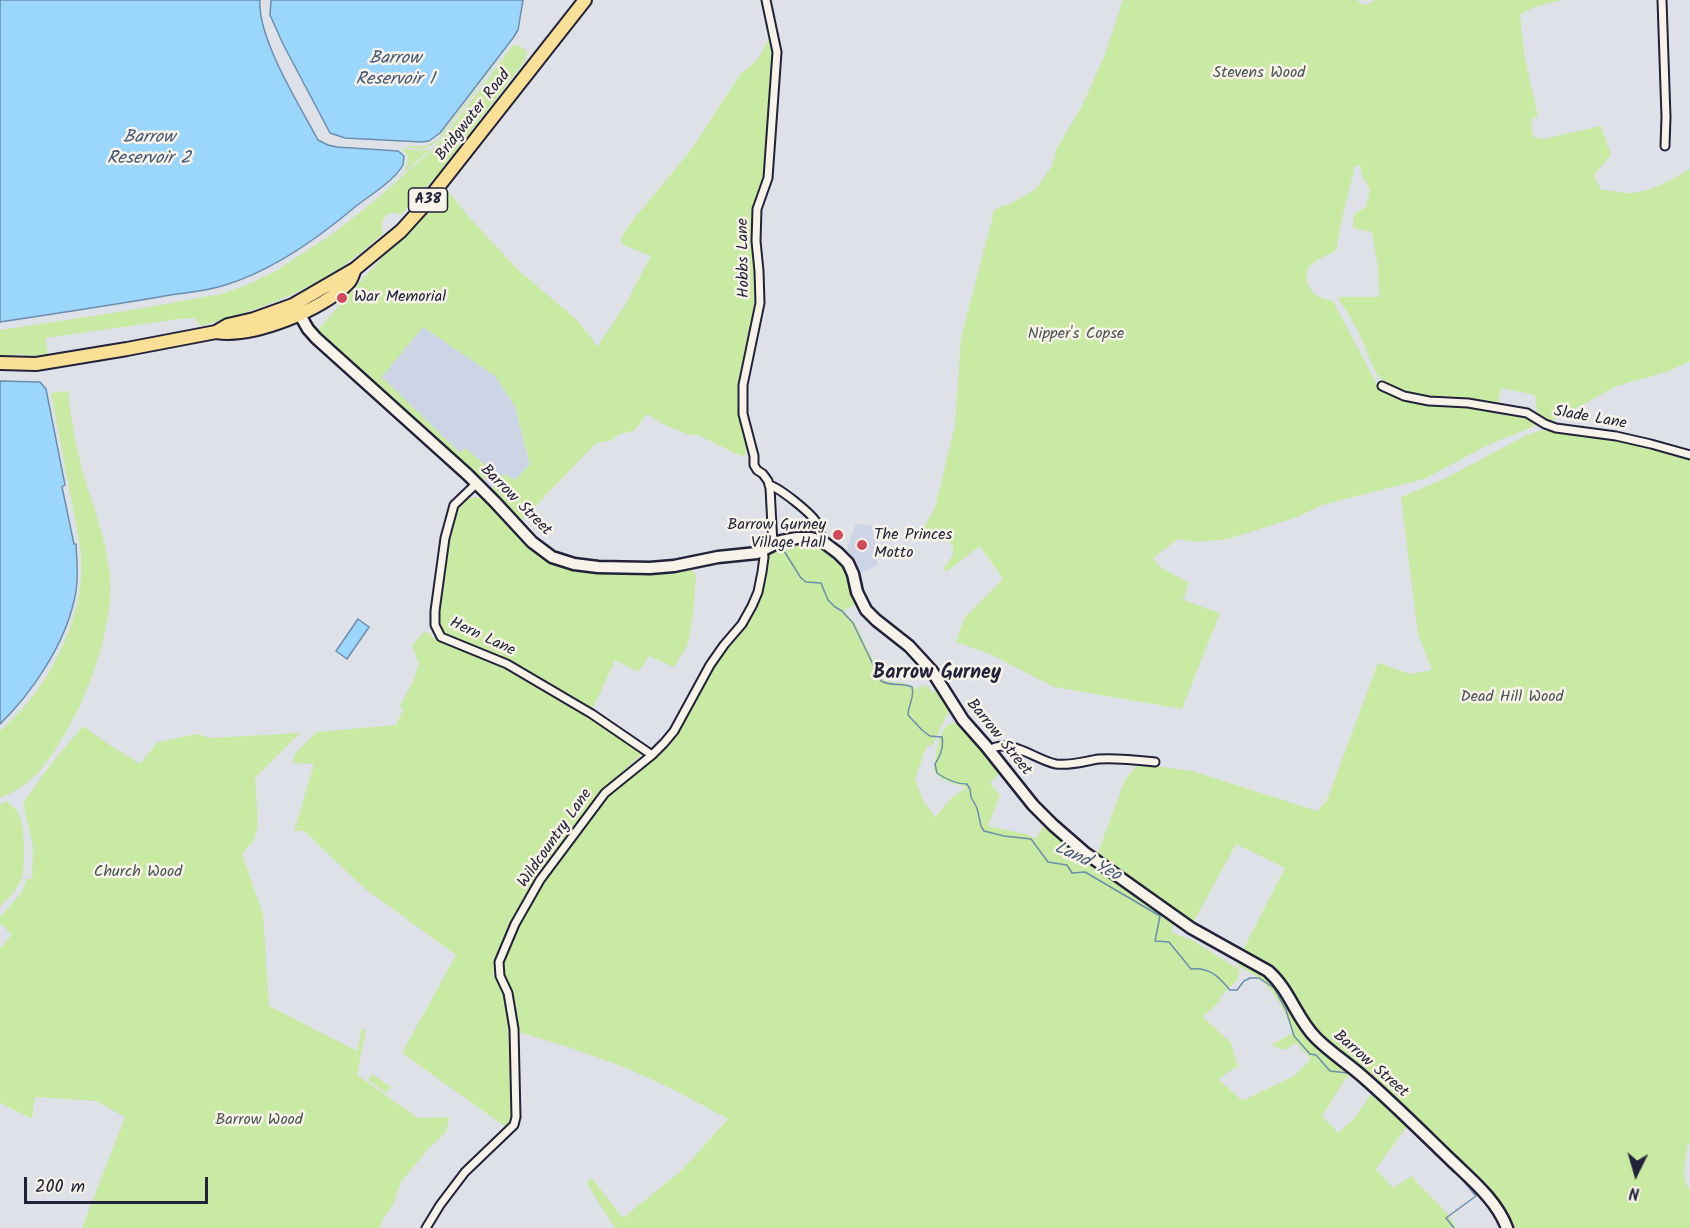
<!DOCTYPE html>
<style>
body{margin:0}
#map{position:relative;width:1690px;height:1228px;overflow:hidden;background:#dee1e7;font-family:Kalam,sans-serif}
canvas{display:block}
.north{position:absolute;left:1606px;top:1144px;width:60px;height:60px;-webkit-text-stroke:4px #f7f3e8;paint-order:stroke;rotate:185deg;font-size:16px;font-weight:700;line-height:24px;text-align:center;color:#22223b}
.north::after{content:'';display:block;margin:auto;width:21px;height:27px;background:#22223b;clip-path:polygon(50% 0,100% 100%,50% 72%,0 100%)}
.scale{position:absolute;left:24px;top:1177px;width:184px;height:27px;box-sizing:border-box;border:3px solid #22223b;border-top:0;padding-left:8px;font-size:18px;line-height:21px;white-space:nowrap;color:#22223b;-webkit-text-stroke:4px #f7f3e8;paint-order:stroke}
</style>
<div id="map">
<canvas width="1690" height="1228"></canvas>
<div class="north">N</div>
<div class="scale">200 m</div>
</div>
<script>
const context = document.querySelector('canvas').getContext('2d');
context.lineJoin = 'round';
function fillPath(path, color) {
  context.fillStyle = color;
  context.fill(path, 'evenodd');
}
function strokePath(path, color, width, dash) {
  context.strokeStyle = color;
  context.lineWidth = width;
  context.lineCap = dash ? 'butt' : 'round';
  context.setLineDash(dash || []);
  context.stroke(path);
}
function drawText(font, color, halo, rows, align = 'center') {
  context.font = font + ' Kalam,sans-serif';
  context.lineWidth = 5;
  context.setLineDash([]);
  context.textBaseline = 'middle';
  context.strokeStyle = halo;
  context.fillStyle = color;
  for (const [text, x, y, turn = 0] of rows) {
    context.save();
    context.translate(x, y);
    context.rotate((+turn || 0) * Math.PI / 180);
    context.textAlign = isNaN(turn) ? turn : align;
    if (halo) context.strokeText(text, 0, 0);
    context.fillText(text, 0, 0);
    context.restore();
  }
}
fillPath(new Path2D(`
 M423,326L495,376L515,406L530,464L515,480L504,474L491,490L483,481L491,470L464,448L460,453L381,377Z
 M856,524L872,526L877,552V565L859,574L846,551Z`), '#ccd4e6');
fillPath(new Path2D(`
 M1123,0H1358L1359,3L1366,5L1376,0H1561L1534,7L1520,15L1525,59L1538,116L1531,119L1533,137L1543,139L1601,126L1611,155L1594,175L1601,190C1610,190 1617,192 1626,193C1649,194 1671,180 1690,169V361L1669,371L1617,386L1550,422C1534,414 1537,411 1535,395L1501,388L1497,407C1469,404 1400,401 1381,379C1370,367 1367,348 1359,333C1353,321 1345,309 1337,297H1379L1378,267L1372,232L1353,228L1354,214L1366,207L1370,190L1366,181L1363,179L1360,165L1355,166L1343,214L1336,251C1328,255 1318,258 1311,265C1301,275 1308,290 1319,297C1323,299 1328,300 1333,301L1379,388L1391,394L1527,415L1535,421V426L1488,445L1424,479L1322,505L1297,517L1228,539L1198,542L1178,539L1153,558L1160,567L1189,583L1183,600L1220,613L1182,709L1054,687L990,654L956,642L964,618L1003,579L980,546L946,572L944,568L953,555V545C942,536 931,536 923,529L935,508L955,425L961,338L994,211L1001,206L1010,204L1036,189L1052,166L1057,148L1081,108L1104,57Z
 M770,34L774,57L771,86L766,170L753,213L752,231L757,282L754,310L738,396L742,428L746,444V454L743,456L737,454L698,435H689L665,425L647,414L634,431L620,434L609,441L596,443L522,520L491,490L504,474L515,480L530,464L515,406L495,376L423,327L382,377L460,453L465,448L491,470L483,481L318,330C359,281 403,236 446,188L467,215L518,270L576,319L590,336L597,347L624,307L651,256L623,245L621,238L629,225L691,150L741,73C757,63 764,52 770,34Z
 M513,45L519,46L527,51L525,61L439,173L401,215C387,208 379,219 383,233C328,285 272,306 201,326L194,318L179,319L45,338L48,355L24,356V354L0,356V330L126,311L221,294L247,285L274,272L334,233L378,198L435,147L454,124Z
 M506,50L444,134C433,148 421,152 404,146H426L438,139Z
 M401,148L417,151L430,149L404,173L407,165L408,156Z
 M68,391C71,419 76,448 84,476C94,509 107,542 110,577C114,622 91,689 68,728C50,760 35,784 0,798V731C50,688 89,613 80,546L51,393Z
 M1542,430C1559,431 1576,434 1593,437C1626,442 1658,449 1690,460V1143H1688C1686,1158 1680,1179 1690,1190V1228H1512L1511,1225L1317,1033L1285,981L1270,968L1243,950L1285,868L1236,844L1193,923L1097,855L1125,780L1138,764L1192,771L1317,811L1327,800L1378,663L1411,674L1432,670L1418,634L1401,497L1444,479L1527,435Z
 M475,497L485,499L491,503L535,550L601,571L630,573L664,572L689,566L696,575L693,615L690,634L687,646L674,667L649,656L638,672L615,660L591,712L510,661L442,633L439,620L451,531C455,517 458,500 475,497Z
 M789,542L816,543L842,560L860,603L855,604L844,611L855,623L882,679C893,685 909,679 917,690L922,685L925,688L928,685L933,693L939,686L950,707L949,710L932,746L927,745L915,779L923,801L935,817L952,798L966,787C957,784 943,782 936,774C932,769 935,762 936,756C938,743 942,718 961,724L1001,772L990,783L1000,795L988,826L1029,835L1036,839L1045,823L1174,920L1172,930L1173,933L1192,940L1238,969L1240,971L1237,980L1219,998L1221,1000L1203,1017L1231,1043L1238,1066L1218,1079L1242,1101L1294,1076L1311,1059L1296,1043L1284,1050L1271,1045L1293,1033C1286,1014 1277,994 1261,980C1254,974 1245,970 1237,965L1238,961L1264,973L1273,980L1291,1005L1359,1078L1357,1081L1348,1075L1322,1116L1338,1133L1353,1120L1372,1093L1407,1126L1376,1169L1393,1188L1412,1176C1425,1194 1447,1208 1456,1228H615L587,1184L591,1177L623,1218L683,1169L728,1119C707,1108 687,1096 666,1086C619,1063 568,1046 518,1032L513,1003L503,975L502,964L517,924L543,881L566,849L616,787L667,745L678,731L717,659L744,625L769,551Z
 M425,631L440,642L475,653L504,665L527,678L533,685L543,688L627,740L642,754C631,764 619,774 609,785C597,797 587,811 577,824C544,866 502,924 493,976L499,980L505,994L510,1025L512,1066L513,1116L507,1128L402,1053L456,955L364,888L304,831H294L314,764L293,763L294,755L316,732L396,725L403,710L400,705L412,684L419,664L412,645Z
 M83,726L108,744L140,764L158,742L197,734L211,738L300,733L255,778L258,826L254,840L242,854L263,914L269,1006L357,1051L362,1028L366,1031L357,1075L418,1118L449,1117L446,1132L428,1149L401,1182L393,1205L383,1219L380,1228H82L125,1117L96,1101L35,1097L32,1119L0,1103V948L12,935L0,923V917L21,893L27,879H32L33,846L23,803L51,764Z
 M6,801C10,804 15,807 17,811C25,822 26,863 22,877C18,889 8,898 0,907V805Z
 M372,1074L391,1087L386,1093L368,1080Z`), '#c9eaa2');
const water = new Path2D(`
 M0,0H260C257,38 300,106 318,140L328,145L337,147L398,151L404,156L403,165C394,181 370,195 355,207C317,239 271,272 222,286C202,292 179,293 159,297C106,306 53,314 0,322Z
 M271,0H523L518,30L513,38L440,133L429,141L422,142L345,138L330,133L283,44L270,15Z
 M0,381L40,382L46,389L65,485L62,487L74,544H76C77,563 79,582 74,601C64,645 32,693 0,724Z
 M358,619L369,627L347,659L336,651Z`);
fillPath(water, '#9bd6fc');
strokePath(water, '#6b8eaf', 1.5);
strokePath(new Path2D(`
 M784,551L801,578L806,582L821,583L828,600L835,607L842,611L853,623L881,681C892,687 902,682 912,687C915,699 908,704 908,715L922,730L930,736L942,737C944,747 941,755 935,764L937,773C947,780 956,784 967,784L970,789L971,797L977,808L981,826L984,831L1004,836L1031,839L1048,862L1067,865L1072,873L1085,872L1160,916L1155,941L1169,942L1191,969C1210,967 1219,977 1230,990H1237L1244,981L1250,978H1259L1274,988L1286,1010L1294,1036L1310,1054L1316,1055L1330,1071L1348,1073L1368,1088
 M1454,1228L1446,1218L1476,1196L1456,1172`), '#6b8eaf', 1.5);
const minor = new Path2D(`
 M766,0L777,52L768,178L757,209L756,241L759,271L760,303L743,385V414L754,456V465L757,470L763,474L768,481L770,488L773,545
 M1662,0L1666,117L1665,146
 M1382,386L1404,396L1429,401L1468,403L1527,413L1545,424L1556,428L1616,436L1651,444L1690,455
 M477,483L454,505L445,538L435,611V625L441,637L507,664L592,714L652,755
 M769,485C780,488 811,513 817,523C820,529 821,535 822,541
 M989,750C1011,737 1035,760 1056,764C1070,766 1085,761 1099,759C1118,758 1136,760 1155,762
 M426,1228L440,1205L465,1172L514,1125L516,1117L514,1029L508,993L500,976L499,962L515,924L540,880L605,793L652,755L664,743L674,731L710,665L724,645L742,624L752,606L758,592L762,572L764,557L763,550`);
const secondary = new Path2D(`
 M300,315L308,329L316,338L468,475L495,502L532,542L552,557L574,564L598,567L650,568L674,566L718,557L757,553L781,541L797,538H811L822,541L838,553L848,563L853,574L857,592L866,610L876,620L909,646L932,671L963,720L986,746L1033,805L1053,825L1084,852L1191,928L1268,971C1290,990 1296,1018 1316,1038C1330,1052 1347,1063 1362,1076C1393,1103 1423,1133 1452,1161C1473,1181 1497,1201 1507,1228`);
const trunk = new Path2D(`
 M216,332C252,338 324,310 349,282C352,279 353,273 355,269
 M0,363L36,364L127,349L216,332L228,325L254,319L293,305L355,269L401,231L420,210L585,0`);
strokePath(minor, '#22223b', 11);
strokePath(secondary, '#22223b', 15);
strokePath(trunk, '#22223b', 16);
strokePath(minor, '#f7f3e8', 7);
strokePath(secondary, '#f7f3e8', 10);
strokePath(trunk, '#fadf96', 12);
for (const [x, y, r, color] of [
 [342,298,6,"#d1495b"],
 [838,535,6,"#d1495b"],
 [862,545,6,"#d1495b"]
]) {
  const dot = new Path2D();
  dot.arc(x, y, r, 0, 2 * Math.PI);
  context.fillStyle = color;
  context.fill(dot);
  strokePath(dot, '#f7f3e8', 2);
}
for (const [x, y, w] of [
 [428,200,39]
]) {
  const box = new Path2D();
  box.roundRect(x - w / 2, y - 12, w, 24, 4.5);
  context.fillStyle = '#f7f3e8';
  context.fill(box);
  strokePath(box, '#22223b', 1.5);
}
drawText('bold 15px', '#22223b', null, [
 ["A38",428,200]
]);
drawText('16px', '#4c5455', '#f7f3e8', [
 ["Stevens Wood",1259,74],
 ["Nipper's Copse",1076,335],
 ["Dead Hill Wood",1512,698],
 ["Church Wood",138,873],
 ["Barrow Wood",259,1121]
]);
drawText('16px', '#22223b', '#f7f3e8', [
 ["Bridgwater Road",474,116,-52],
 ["Hobbs Lane",745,258,-91],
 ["Slade Lane",1590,419,10],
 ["Barrow Street",515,501,45],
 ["Hern Lane",482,638,25],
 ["Barrow Street",998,738,51],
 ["Wildcountry Lane",556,839,-55],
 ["Barrow Street",1370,1065,41]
]);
drawText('16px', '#22223b', '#f7f3e8', [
 ["War Memorial",354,298],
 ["Barrow Gurney",826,526,"right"],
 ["Village Hall",826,544,"right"],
 ["The Princes",874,536],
 ["Motto",874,554]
], 'left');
drawText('italic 18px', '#465875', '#f7f3e8', [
 ["Barrow",395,60],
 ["Reservoir 1",395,81],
 ["Barrow",149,139],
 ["Reservoir 2",149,160],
 ["Land Yeo",1087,863,25]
]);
drawText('bold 20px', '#22223b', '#f7f3e8', [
 ["Barrow Gurney",937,675]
]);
</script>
